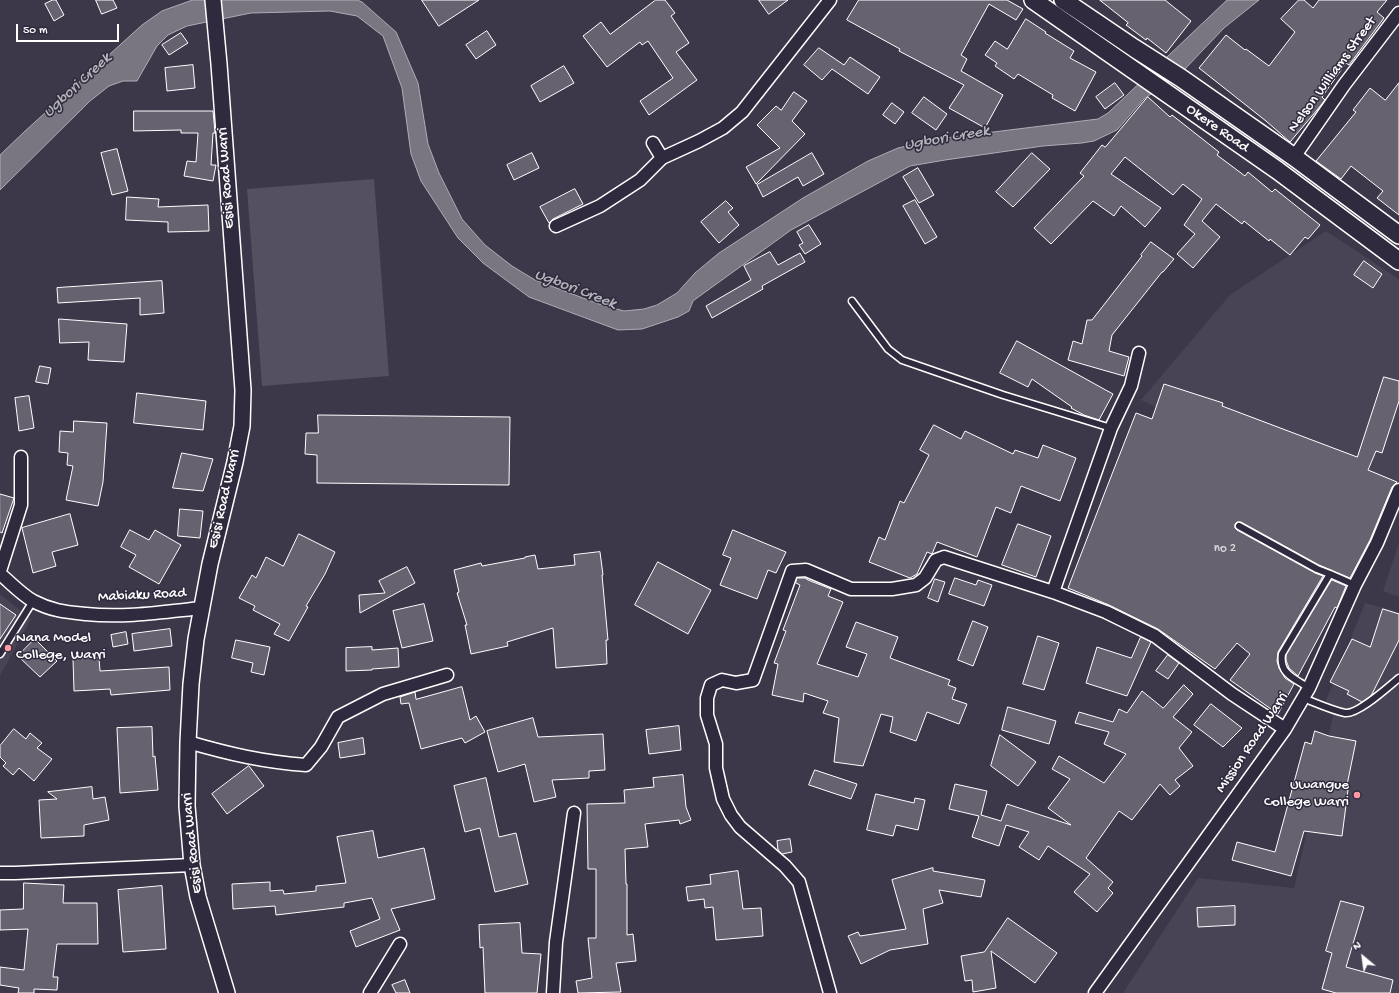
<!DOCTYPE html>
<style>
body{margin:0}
#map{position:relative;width:1399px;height:993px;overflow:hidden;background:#3c3749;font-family:"Gochi Hand",sans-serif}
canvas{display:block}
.north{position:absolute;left:1343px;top:937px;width:40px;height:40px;-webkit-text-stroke:3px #2f2a3d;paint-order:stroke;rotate:331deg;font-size:11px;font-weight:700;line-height:16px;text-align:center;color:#fff}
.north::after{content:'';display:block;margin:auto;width:14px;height:18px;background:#fff;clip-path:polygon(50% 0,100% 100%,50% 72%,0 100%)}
.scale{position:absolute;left:16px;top:24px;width:103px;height:18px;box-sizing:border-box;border:2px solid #fff;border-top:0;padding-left:5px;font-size:12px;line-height:14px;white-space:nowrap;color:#fff;-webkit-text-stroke:3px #2f2a3d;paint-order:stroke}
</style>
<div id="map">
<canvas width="1399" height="993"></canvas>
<div class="north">N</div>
<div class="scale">50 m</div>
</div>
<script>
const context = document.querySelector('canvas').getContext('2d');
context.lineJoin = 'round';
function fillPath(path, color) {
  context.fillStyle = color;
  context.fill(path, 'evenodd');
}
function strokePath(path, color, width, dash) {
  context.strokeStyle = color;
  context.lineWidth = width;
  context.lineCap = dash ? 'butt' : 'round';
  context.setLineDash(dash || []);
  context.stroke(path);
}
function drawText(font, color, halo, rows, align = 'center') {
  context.font = font + ' "Gochi Hand",sans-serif';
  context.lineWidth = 3;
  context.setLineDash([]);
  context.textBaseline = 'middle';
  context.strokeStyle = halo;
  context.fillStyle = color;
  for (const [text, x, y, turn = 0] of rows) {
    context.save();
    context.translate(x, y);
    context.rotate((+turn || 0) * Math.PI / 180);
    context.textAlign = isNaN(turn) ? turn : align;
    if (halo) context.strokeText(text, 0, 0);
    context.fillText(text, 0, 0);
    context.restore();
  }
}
fillPath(new Path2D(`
 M1326,231L1399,279V485L1391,507L1236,445L1141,400L1230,295Z
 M1399,543V597L1383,591Z
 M0,594L31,619L0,676Z
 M1365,603L1399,612V993H1123L1198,878L1294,888L1334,712L1323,708Z`), '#494455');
fillPath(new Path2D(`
 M374,179L389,376L262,386L247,189Z`), '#555060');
const water = new Path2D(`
 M193,0H357L362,2L396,32L418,83L428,144L439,173L462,219L485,245L512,266L535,280L599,304L624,311L644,309L657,305L677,293L695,273L719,253L803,198L868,161L898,148L937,139L1098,119L1108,113L1227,0H1259L1224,28L1183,71L1144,99L1117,130L1094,141L1082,143L1043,146L945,160L910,166L791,230L697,298L693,301L689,311L678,317L642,329L618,330L529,297L483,263L458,238L421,181L411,154L402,88L383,36L357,16L330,11L251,13L187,26L168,35L157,46L137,81H123L109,86L90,101L0,190V155L24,132L142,25L162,11Z`);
fillPath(water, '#797682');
strokePath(water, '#afadb4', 1);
const building = new Path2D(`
 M53,0H56L64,15L54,21L45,4Z
 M96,0H113L117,8L102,14Z
 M422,0H479L439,26Z
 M656,0H665L675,13L671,16L689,43L676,52L697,80L649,115L640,101L673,78L648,41L642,45L640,42L607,67L583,36L601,22L610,34Z
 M759,0H788L769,14Z
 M859,0H1007L1023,9L1016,20L989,4L961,55L967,59L961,71L1003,95L985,128L949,108L964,85L899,51L900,49L847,20Z
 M1100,0H1165L1191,21L1166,53L1147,38L1146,40L1126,25L1128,23Z
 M1299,0H1304L1313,8L1319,0H1387L1377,12L1384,18L1349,65L1346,63L1322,97L1325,100L1317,110L1290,142L1266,121L1199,68L1226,35L1245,50L1246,49L1269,66L1295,32L1281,19Z
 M1026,19L1046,32L1045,33L1074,51L1070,58L1096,72L1075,111L1052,98L1053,95L1018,74L1014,79L995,66L997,63L985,55L995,41L1007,49Z
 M487,31L496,45L476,59L466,45Z
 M181,33L188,43L169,55L162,45Z
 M819,48L844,65L850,57L880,77L868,94L832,69L822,80L804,65Z
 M193,65L195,88L167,91L165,68Z
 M564,66L574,83L540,102L531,86Z
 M1115,83L1124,95L1105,109L1096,97Z
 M1399,83V215L1377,198L1383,191L1351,166L1341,179L1316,161L1356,112L1353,110L1370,88L1385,100Z
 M794,92L807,101L792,121L805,134L756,184L746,167L780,148L757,125L776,106L781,110Z
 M924,97L947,114L936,130L912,113Z
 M1148,97L1170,117L1172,115L1219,152L1217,155L1245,176L1248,172L1272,192L1275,189L1320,225L1308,239L1305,237L1290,255L1270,239L1269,241L1244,221L1242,224L1216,204L1202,221L1220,237L1193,268L1177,254L1195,234L1184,225L1202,199L1183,184L1173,195L1125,157L1111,174L1161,208L1145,227L1121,206L1114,216L1093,201L1051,244L1034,228L1084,176L1080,173L1102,145L1105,147Z
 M892,103L904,112L895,124L883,115Z
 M134,111H213L215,133H213L211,165H216L213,181L184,176L187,161L196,162L198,133H181V130L134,131Z
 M117,149L128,191L112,195L101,153Z
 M532,153L539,168L514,180L507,165Z
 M812,153L824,174L803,186L798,177L763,197L757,185Z
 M1032,153L1050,169L1013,207L996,192Z
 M918,168L934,195L919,203L903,177Z
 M575,189L583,204L553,219L549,223L540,207Z
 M127,197L159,199L158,207L208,205L209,231L168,232V222L126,220Z
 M915,200L937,237L925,244L903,206Z
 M726,201L733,208L728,212L739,225L719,243L701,222Z
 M809,225L821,244L805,254L799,245L803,243L797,232Z
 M1151,242L1174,259L1163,272H1162L1112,335L1109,351L1129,357L1124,376L1068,360L1073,341L1082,344L1087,320H1092L1142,256L1141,255Z
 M770,252L778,265L800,253L805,262L762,286L763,289L712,318L706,306L751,280L744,266Z
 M1364,261L1382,274L1373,288L1354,275Z
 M162,281L164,313L140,315V298L58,303L57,288Z
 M59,319L127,324L124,362L88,360L89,342L60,343Z
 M1017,341L1113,394L1099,420L1084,415L1071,408L1072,407L1032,379L1028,387L1000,373Z
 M40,366L51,368L48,384L36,382Z
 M1384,377L1399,381V401L1382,453L1376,451L1368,470L1397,482L1392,487L1370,540L1350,578L1319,565L1241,522H1237L1235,524V528L1237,530L1315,573L1323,576L1278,652L1277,661L1279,668L1285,678L1294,684L1278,714L1230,680L1250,654L1237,643L1215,669L1158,629L1109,605L1068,588L1105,492L1136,413L1152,419L1164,384L1223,403L1222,406L1357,457Z
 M137,393L206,401L203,430L134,423Z
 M29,396L34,428L19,431L15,398Z
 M318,415L510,417L509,485L317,483V455L305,454L306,433H318Z
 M74,421L107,423L103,482L98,506L66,500L73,466L67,465L68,453L59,452L60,431L73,432Z
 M934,425L961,439L965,431L1013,454L1015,450L1038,458L1043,445L1076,458L1060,501L1021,486L1011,513L996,507L977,557L937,542L932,554L927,552L917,574L910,578L869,562L879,537L885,540L900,501L904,503L929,455L920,450Z
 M182,453L213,459L203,491L173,488Z
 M0,494L14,498L2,533L0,532Z
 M180,509L203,511L200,538L178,536Z
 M70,514L78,545L52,552L56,566L33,573L22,528Z
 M1018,524L1051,536L1036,577L1002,565Z
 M130,530L149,540L155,530L181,545L159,584L129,567L136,555L121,547Z
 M733,530L786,552L776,573L768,570L757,599L720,585L731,558L723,555Z
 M299,534L335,552L325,574L306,606L308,607L289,641L274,634L280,624L253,610L255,606L239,598L252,575L256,578L266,557L283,566Z
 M600,552L603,575H602L608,640H606L607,664L556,668L553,628L507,642L508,646L471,654L465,625H467L457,593L459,592L454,570L481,563L482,566L525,558V557L535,555L538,569L575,565L574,555Z
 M658,562L711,590L688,634L635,605Z
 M407,567L415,583L360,613L359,595L385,593L379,581Z
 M797,578H805L808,580L831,589L828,596L843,602L817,664L858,677L867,654L846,647L856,622L898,637L890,658L950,680L948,685L956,688L952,699L967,704L959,724L927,712L916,741L890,732L893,717L881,714L863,766L834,762L839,718L823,713L828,701L804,693L803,702L772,695L778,664L774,663L786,631L783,630L800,585L796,583Z
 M955,578L976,585L978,580L992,585L984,606L949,594Z
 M935,579L945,582L938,602L928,598Z
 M1332,580L1346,586L1337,608L1335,607L1298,676L1289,668L1286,660V655Z
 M0,604L16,615L0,639Z
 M424,604L433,641L402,648L393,611Z
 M1383,609L1399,614V640L1371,696L1362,702L1347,694L1349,691L1330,682L1352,639L1370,647Z
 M973,621L988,627L973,666L958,660Z
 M170,629L172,646L134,651L132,634Z
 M126,632L128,644L113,647L111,635Z
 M1038,636L1059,643L1044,690L1023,684Z
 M1141,637L1151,642L1127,696L1086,683L1097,647L1131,658Z
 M35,639L57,661L40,677L18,656Z
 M236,640L270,647L264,675L251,672L253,663L232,658Z
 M372,647V650L398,648L399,667L372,669V670L346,671V648Z
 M1168,655L1179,663L1168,679L1156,671Z
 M99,658L100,671L169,667L170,690L111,695L110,689L74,691L73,659Z
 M1184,685L1193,694L1173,717L1192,732L1179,748L1193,766L1175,780L1180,786L1170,795L1160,784L1132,820L1119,811L1086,858L1113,882L1108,888L1113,893L1097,912L1074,892L1090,874L1048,846L1039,860L1019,847L1029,832L1006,825L999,846L972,837L979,816L949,809L955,784L987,791L981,815L1001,821L1007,804L1071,825L1048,808L1070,779L1052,769L1059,756L1104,783L1126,754L1104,744L1109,732L1075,723L1079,712L1113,722L1119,709L1127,713L1142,691L1163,708Z
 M462,687L470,720L476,716L485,732L465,743L462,738L421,749L409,703L401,704L400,697L415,692L416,699Z
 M1211,704L1242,728L1223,747L1194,725Z
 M1008,707L1056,721L1049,744L1002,730Z
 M533,718L538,737L603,734L605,770L589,771V778L552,780L556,797L534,802L525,764L498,772L487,731Z
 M679,726L681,750L649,754L646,730Z
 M152,727L153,757L155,756L158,790L120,793L117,728Z
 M14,729L26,739L30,733L42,743L37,748L52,759L34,781L19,768L13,775L3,766L6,763L0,757V746Z
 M1315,731L1329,736L1356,741L1346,790H1348L1342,836L1304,831L1291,876L1232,860L1237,842L1275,852L1305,742L1311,744Z
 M1000,735L1036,762L1018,786L991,766Z
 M363,738L365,754L340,758L338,743Z
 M249,766L264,786L227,814L212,794Z
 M815,770L857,784L851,799L809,785Z
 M683,775L686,807L691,820L680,824L679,820L645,824L648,847L625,849L626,884H627V935L633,934L636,961L616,963L621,992L578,993L576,981L592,978L588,938H596V869H588L587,804L625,803L624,790L654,787L653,778Z
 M486,778L499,837L516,833L528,884L495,892L480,828L465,832L454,786Z
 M92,787L93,799L105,797L109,820L84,825V836L41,838L39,800L57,799L48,792Z
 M876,794L914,803L915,798L925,800L918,830L896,825L893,836L867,830Z
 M373,831L378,858L424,848L435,899L391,909L400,930L356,947L350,931L380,919L372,898L344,903V907L276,915L275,906L233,909L232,884L270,882V891L283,890L284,894L316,891V886L346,883L337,837Z
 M790,839L792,852L782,854L778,850L777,841Z
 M933,868V871L985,880L981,897L939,890L943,903L923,909L928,944L890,950L861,964L848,936L858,932L860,936L906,929L892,880Z
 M738,871L743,909L761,908L763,936L716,940L713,907L705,908L704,899L688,901L686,887L711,884L710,875Z
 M24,883L64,885L63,903H97L98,944H57L53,977H58L57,990L34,989V993H18L19,988L0,985V967L24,970L28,929L0,930V910L23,909Z
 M162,886L166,949L123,952L118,890Z
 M1341,901L1364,907L1346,967L1393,980L1390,993H1336L1322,989L1332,953L1326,951Z
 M1235,906V925L1198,927L1197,908Z
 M1008,918L1057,953L1035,983L991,951L996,988L973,992L972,980L965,981L961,956L984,952Z
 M520,923L522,953L541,954L537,993H485L483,947L480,948L479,925Z
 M405,980L410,993H396L392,985Z`);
fillPath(building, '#666270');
strokePath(building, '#fff', 1);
const service = new Path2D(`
 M852,301L888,349L902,360L1003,395L1111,428
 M1239,526L1317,569L1330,574L1282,654C1279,674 1294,678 1309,688
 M1330,574L1355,585
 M0,654L33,601
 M1303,698C1316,703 1331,710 1345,713C1358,715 1389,686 1399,678`);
const minor = new Path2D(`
 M653,143L662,158L699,141L723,128L742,112L830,0
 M1294,157L1344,85L1399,13
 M556,226L600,206L640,180L662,158
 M0,571L21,505V457
 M0,574C11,583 21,594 33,601C52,611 66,612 86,614C124,618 163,612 202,608
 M1053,592L1111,428L1131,386L1139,353
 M188,742C229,754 264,762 306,765L321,747L338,717L383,694L447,675
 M0,873H15L192,865
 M370,993L400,944
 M553,993L556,942L574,813
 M830,993L799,882L785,866L740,827L731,815L723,799L716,768V744L707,715V698L711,685L722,680L736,683L753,680L792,571L806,570L851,589H892L916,585L925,578L936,560L944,557L1053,592L1106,612L1155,636L1232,694L1285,729
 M1095,993L1285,729L1309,688L1355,585L1377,543L1399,490`);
const tertiary = new Path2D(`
 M213,0L219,64L243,390L242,426L235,462L210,564L196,639L191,684L188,742L187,806L192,865L198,897L227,993`);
const secondary = new Path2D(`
 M1033,0L1277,170L1399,261
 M1063,0L1134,48L1181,78L1294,157L1399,235`);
strokePath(service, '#fff', 9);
strokePath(minor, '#fff', 15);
strokePath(tertiary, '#fff', 18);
strokePath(secondary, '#fff', 20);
strokePath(service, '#2f2a3d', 6);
strokePath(minor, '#2f2a3d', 12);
strokePath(tertiary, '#2f2a3d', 15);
strokePath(secondary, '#2f2a3d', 17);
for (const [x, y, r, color] of [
 [8,648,4,"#ff9aa2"],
 [1357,795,4,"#ff9aa2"]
]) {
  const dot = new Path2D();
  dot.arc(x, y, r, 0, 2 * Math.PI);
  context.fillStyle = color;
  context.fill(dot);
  strokePath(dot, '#2f2a3d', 1.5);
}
drawText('13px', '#d9d8db', null, [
 ["no 2",1225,549]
]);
drawText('15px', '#fff', '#2f2a3d', [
 ["Nelson Williams Street",1333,75,-54],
 ["Okere Road",1217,129,35],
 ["Esisi Road Warri",227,178,-94],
 ["Esisi Road Warri",225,499,-77],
 ["Mabiaku Road",142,596,-3],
 ["Mission Road Warri",1253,743,-56],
 ["Esisi Road Warri",193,843,-96]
]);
drawText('15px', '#fff', '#2f2a3d', [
 ["Nana Model",16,639],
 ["College, Warri",16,656],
 ["Uwangue",1349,786,"right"],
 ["College Warri",1349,803,"right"]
], 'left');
drawText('italic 16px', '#b5b4ba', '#2f2a3d', [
 ["Ugbori Creek",78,86,-43],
 ["Ugbori Creek",947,139,-10],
 ["Ugbori Creek",575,290,21]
]);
</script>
